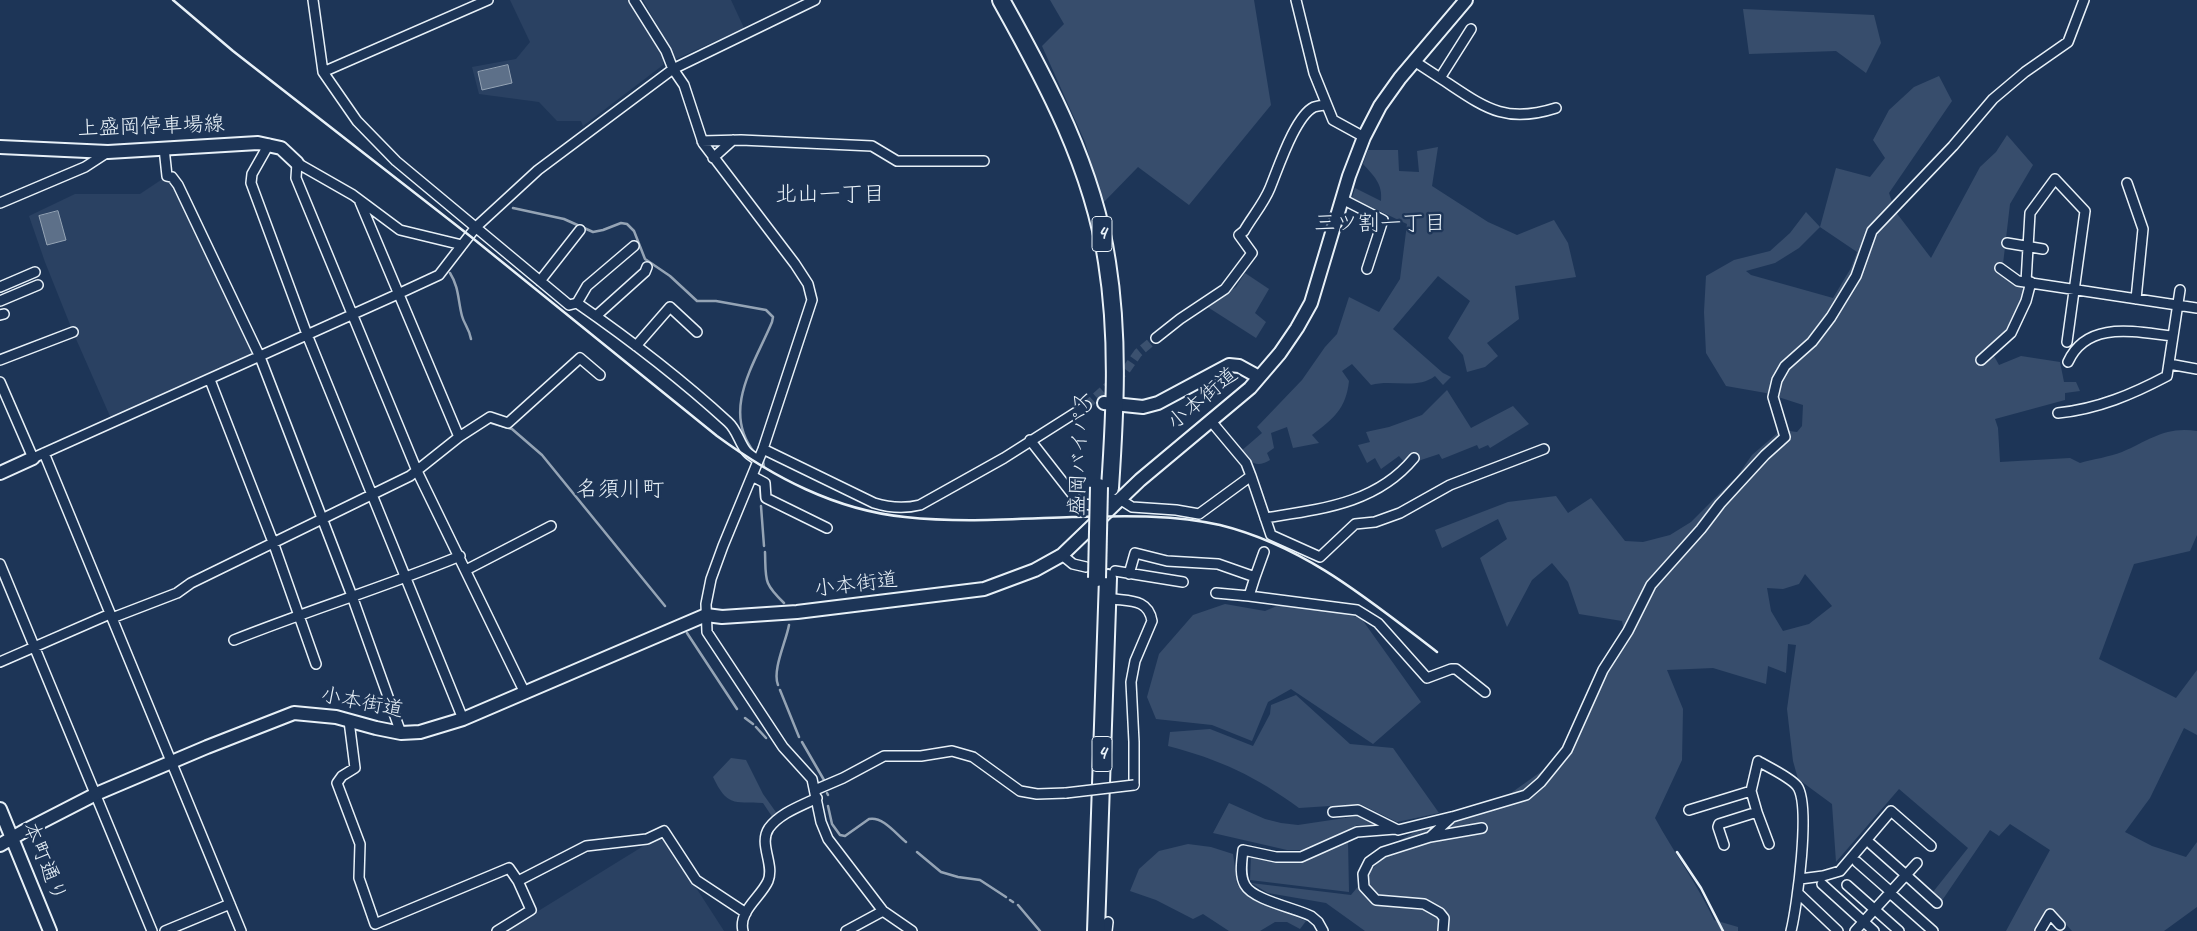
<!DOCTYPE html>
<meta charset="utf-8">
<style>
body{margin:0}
canvas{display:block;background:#1d3557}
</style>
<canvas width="2197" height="931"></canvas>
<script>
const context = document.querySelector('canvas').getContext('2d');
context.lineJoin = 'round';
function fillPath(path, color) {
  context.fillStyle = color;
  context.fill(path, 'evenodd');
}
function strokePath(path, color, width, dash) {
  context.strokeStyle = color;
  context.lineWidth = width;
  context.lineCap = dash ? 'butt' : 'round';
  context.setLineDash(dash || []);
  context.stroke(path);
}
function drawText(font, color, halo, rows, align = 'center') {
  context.font = font + ' Caveat,"Klee One",sans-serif';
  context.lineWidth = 5;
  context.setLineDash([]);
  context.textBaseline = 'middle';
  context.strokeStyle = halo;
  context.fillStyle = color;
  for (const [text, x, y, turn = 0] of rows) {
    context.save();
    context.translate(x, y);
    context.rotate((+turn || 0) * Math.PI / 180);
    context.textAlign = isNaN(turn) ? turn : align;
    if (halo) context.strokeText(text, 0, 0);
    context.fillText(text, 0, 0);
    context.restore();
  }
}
fillPath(new Path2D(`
 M510,0H629L663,58V65L583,126L581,121H557L539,102L479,94L472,67L516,59L530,42Z
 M643,0H731L744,28L676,59Z
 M167,176L172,177L260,357L113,423L73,332L45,262L29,216L75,194H140Z
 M658,837L664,838L724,931H506Z`), '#2a4162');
fillPath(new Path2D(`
 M1050,0H1254L1271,105L1189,205L1138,167L1103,203L1085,142L1042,46L1064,24Z
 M1743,9L1874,15L1881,43L1866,73L1836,51L1749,54Z
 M1939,76L1952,101L1889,193L1895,211L1931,258L1980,167L1996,152L2007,135L2033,165L2010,204L2003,264L1997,270L2025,290C2013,325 2004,334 1978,358L1985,364L1994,356L1999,365L2021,356L2060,362L2064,382H2076L2080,391L2065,393V400L1995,419L1998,428L2000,462L2070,458L2080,463C2094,459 2109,457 2122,452C2150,440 2165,426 2197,431V535L2190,551L2134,564L2099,659L2176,698L2197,670V735L2184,728L2150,798L2125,832L2152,846L2186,857L2197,842V907L2164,931H2072L2051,908L2036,931H2006L2050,850L2010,824L1999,836L1990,830L1941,902L1933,892L1968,848L1899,789L1836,862L1832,804L1798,779L1793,761L1787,709L1796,645L1788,644L1786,673L1768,666L1766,684L1713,668L1667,670L1683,709L1682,760L1655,818C1674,853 1698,885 1714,920L1738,927V931H1365L1326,903L1268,893L1251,883L1351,895L1393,844L1444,816L1504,798L1549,766L1558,756L1595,676L1624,631L1622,621L1579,614L1568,582L1552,563L1532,580L1507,627L1480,558L1507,539L1498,519L1442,548L1435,530L1508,502L1556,496L1568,513L1591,498L1625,541L1643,542L1670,535L1691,522L1738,475L1752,455L1781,430L1797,432L1802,426L1803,405L1766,393L1726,386L1706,353L1704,312L1706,276L1734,260L1770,251L1790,233L1806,212L1820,227L1836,168L1870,177L1885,158L1873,140L1889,110L1914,87ZM1820,227L1857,252L1851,268L1833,298L1751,275L1746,271L1775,263L1799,248ZM1805,574L1832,606L1809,624L1783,631L1771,611L1767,588L1783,589L1799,584Z
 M1438,147L1432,186L1488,222L1517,235L1554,220L1568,243L1576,277L1515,286L1519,319L1487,343L1498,356L1485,367L1467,372L1463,355L1448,338L1470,301L1438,276L1393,329L1443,373L1451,377L1443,385L1435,376C1417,390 1392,379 1371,385L1352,364L1342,371L1349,381C1346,409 1333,419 1312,435L1319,443L1293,448L1287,427L1271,433L1274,448L1267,453L1270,460C1257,468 1250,463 1240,452L1262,433L1257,427L1302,380L1325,347L1337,334L1349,297L1379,312L1400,279L1407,224L1352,198L1355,188L1381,201C1383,184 1374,176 1363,164L1368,150H1398L1399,171L1419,172L1417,151Z
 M1245,273L1269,289L1255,313L1266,322L1256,338L1206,306L1236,287Z
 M1447,390L1471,428L1513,406L1529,424L1490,448L1488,445L1479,449L1477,445L1442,459L1439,454L1418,461L1413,453L1405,463L1399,456L1381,469L1375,458L1367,463L1358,445L1370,442L1366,432L1389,427L1422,415Z
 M1284,603L1332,611L1361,618L1421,702L1373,744L1291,689L1268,702L1252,741L1212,725L1156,719L1147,697L1159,654L1193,615L1225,604L1265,611Z
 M1296,695L1350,744L1393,748L1439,813L1397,822L1360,804L1299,808C1257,777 1219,759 1168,746L1170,732L1210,729L1253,746L1270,714L1271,705Z
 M731,758L746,760L763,794L778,815L773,818L763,803C733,802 727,806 713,777Z
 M1229,803L1265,819L1281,823L1298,825L1358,816L1376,825H1357L1306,850H1287L1213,833Z
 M1348,841L1349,892L1250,880L1251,855L1280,861Z
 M1188,844L1211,847L1233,854L1237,884L1250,898L1306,921L1300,929L1287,922H1275L1260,931H1229L1203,914L1193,919L1156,900L1130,891L1139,869L1159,851Z`), '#374d6c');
const water = new Path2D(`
 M508,65L512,83L482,90L478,72Z
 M58,211L66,240L47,245L39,216Z`);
fillPath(water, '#5d7089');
strokePath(water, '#95a4b5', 1);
strokePath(new Path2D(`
 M513,208L564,219L593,232L603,230L621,223L627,224L634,231L645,259L670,276L697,301H716L766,310L773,317L772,322C755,363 721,410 754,452
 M450,273C459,287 458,301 462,316C464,324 469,328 471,339
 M488,422L512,429L542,455L665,606
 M763,461L764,467
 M760,486L761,498
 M761,506L764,546
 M765,552C766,580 763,583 784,603
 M687,633L737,709
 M778,685C772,670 786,642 789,625
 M780,690L799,737
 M745,718L753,724
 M756,727L766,738
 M802,742L824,780
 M827,793L828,795
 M828,806L832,824L840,835L845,836L869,819C883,816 896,834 906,842
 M917,852L941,872L958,877L980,880L1006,897
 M1010,900L1013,902
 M1018,905L1040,931`), '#95a4b5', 2.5);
strokePath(new Path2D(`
 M1086,406L1126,370L1138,353L1156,338`), '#3b516f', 9, [9, 4.5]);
const street = new Path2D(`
 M313,0L323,72L357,121L396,161L569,305L577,303C629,339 681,379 728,422C737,430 739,442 746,451C749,455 754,457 758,461
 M634,0L666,51L673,69L684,85L703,143L795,264L808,284L812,300L763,449L723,546L711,579L706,604L707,632L783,747L812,779L821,822L828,839L883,911L912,931
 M1296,0L1314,73L1333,120L1364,137
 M1414,61L1440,78L1471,29
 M323,72L488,0
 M1440,78C1483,106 1503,125 1556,108
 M702,141L741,140L872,146L897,161H984
 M269,144L252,174L251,183L308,337L463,719
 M164,148L167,176L172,177L178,185L260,357L352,596L401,733
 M713,158L733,140
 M2127,183L2143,229L2136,299
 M1342,199L1383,220L1367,269
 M360,202L459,437
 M0,203L85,167L108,152
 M2007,243L2043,249
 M462,245L400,230L353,195L297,163L296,178L417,471L525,693
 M2000,268L2018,281L2197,308
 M540,281L580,230
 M2026,282L2030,213L2055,179L2085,211L2067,342
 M0,287L35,272
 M0,301L38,285
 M577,303L587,286L634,246
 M0,315L4,314
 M596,316L645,272L647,267
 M1156,338L1180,319L1225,289L1252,253L1239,235L1244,231C1252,217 1264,203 1270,188C1278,169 1295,116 1314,107C1318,106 1322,105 1326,105
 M636,346L670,307L697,332
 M0,360L73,332
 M1981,360L2011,333L2026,301L2031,282
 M2068,362C2087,320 2135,332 2172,336
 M2169,364L2197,369
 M210,380L273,542L316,664
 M0,382L33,458L398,294L439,275L476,227L538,170L673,69L815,0
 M2058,413C2098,409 2133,394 2167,376L2180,290
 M1210,420L1246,463L1251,476
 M1030,440L1080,504L1095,505L1111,499L1121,500L1132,507L1176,510L1199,514L1251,476L1271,535L1320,557L1355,524L1375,522L1400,513L1450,485L1544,449
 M763,449L874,503C890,508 904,509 920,505L1004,458L1086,406
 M44,453L241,931
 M752,476L765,483L766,498L827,528
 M1265,518C1321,509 1376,504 1414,458
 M1062,555L1073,564L1086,567
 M0,564L152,931
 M466,570L551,526
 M1115,571L1183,582
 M1129,574L1135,553L1167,561L1218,564L1255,577L1264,552
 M1216,593L1249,596L1255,577
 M1249,596L1357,610L1378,623L1427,678L1451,669H1456L1485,692
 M1107,598C1127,602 1148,597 1152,621L1135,661L1131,682L1134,742V785
 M112,618L177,593L191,583L410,476L459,437L490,417L508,423L580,358L600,375
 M234,640C309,610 385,587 460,556
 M0,662L110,614
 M349,721L355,768L342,776L337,783L360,844L359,878L375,924L509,868L518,881L531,910L497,931
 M815,790L843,778L884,756H921L952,751L973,757L1020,791L1037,794L1066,793
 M1689,810L1751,791L1758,761C1768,767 1790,777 1797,786C1811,804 1797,907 1791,931
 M1333,812L1358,810L1398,830L1451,817
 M1757,812L1769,844
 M1430,837L1482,828
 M1724,845L1718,827L1719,824L1757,812L1751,791
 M1857,862L1890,891
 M1917,863L1906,875L1937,903
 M1800,879L1823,876L1840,871L1891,811L1931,846
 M518,881L586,846L647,839L664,831L696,880L746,913
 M1822,884L1874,931
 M1847,885L1899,931
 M1890,893L1933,931
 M1799,894L1838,931
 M165,931L230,904
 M743,931C738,911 761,897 768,881C775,864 758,844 769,828C780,813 801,806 817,798
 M846,931L883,911
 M1107,931L1108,922
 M1323,931L1318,922L1311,916C1295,908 1253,900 1245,885C1239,875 1242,860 1243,850L1276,857H1301L1357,832L1395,829
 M1443,931L1444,918L1440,913L1424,904L1376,900L1364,887L1363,874L1369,862L1383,852L1430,837L1452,817L1526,795L1541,782L1567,750L1603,670L1628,631L1651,585L1701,529L1720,504L1765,455L1785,437L1773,397L1777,380L1785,366L1812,342L1831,317L1856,276L1872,231L1953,146L1993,99L2025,72L2068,42L2084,0
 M1855,931L1906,875L1871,844
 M2040,931L2050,914L2060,925`);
const secondary = new Path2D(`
 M0,147L108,152L258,143L281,148L297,163
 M1104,403L1143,407L1158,403L1229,365L1239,366L1259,377
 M0,473L33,458
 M0,809L50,931
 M0,845L26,830L96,794L207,747L294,713L336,717L376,728L401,733L420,732L463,719L706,615L722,617L797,612L984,589L1035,570L1062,555L1140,480L1250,388L1280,353L1297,328L1311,303L1349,176L1364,137L1380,106L1400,78L1466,0`);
const highway = new Path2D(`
 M1001,0C1047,82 1093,168 1107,262C1119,337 1115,413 1110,488
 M1096,931L1108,578`);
strokePath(street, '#e8f1f8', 12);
strokePath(secondary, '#e8f1f8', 16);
strokePath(highway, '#e8f1f8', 20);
strokePath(street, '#1d3557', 9);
strokePath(secondary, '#1d3557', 12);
strokePath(highway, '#1d3557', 16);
strokePath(new Path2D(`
 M173,0L233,51L470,236L717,436C773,477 835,510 905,517C960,523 1016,519 1072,517C1122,516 1171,514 1220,525C1305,546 1369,600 1437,652
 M1677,852L1701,888L1723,931`), '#e8f1f8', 2.5);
const streetBridge = new Path2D(`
 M1066,793L1134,785`);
const highwayBridge = new Path2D(`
 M1097,578L1099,487`);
strokePath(streetBridge, '#e8f1f8', 12, []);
strokePath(highwayBridge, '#e8f1f8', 20, []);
strokePath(streetBridge, '#1d3557', 9);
strokePath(highwayBridge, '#1d3557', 16);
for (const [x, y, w] of [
 [1102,234,20],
 [1102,754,20]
]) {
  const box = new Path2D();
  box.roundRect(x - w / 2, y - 17.5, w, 35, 4);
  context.fillStyle = '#1d3557';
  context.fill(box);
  strokePath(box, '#e8f1f8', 1);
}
drawText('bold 20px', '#e8f1f8', null, [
 ["4",1102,234],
 ["4",1102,754]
]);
drawText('21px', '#e8f1f8', '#1d3557', [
 ["上盛岡停車場線",151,127,-2],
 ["小本街道",1203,399,-40],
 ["盛岡バイパス",1080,453,-88],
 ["小本街道",856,585,-7],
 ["小本街道",362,703,11],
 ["本町通り",44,862,68]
]);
drawText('22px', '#e8f1f8', '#1d3557', [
 ["北山一丁目",830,195],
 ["三ツ割一丁目",1380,224],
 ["名須川町",620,490]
]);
</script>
